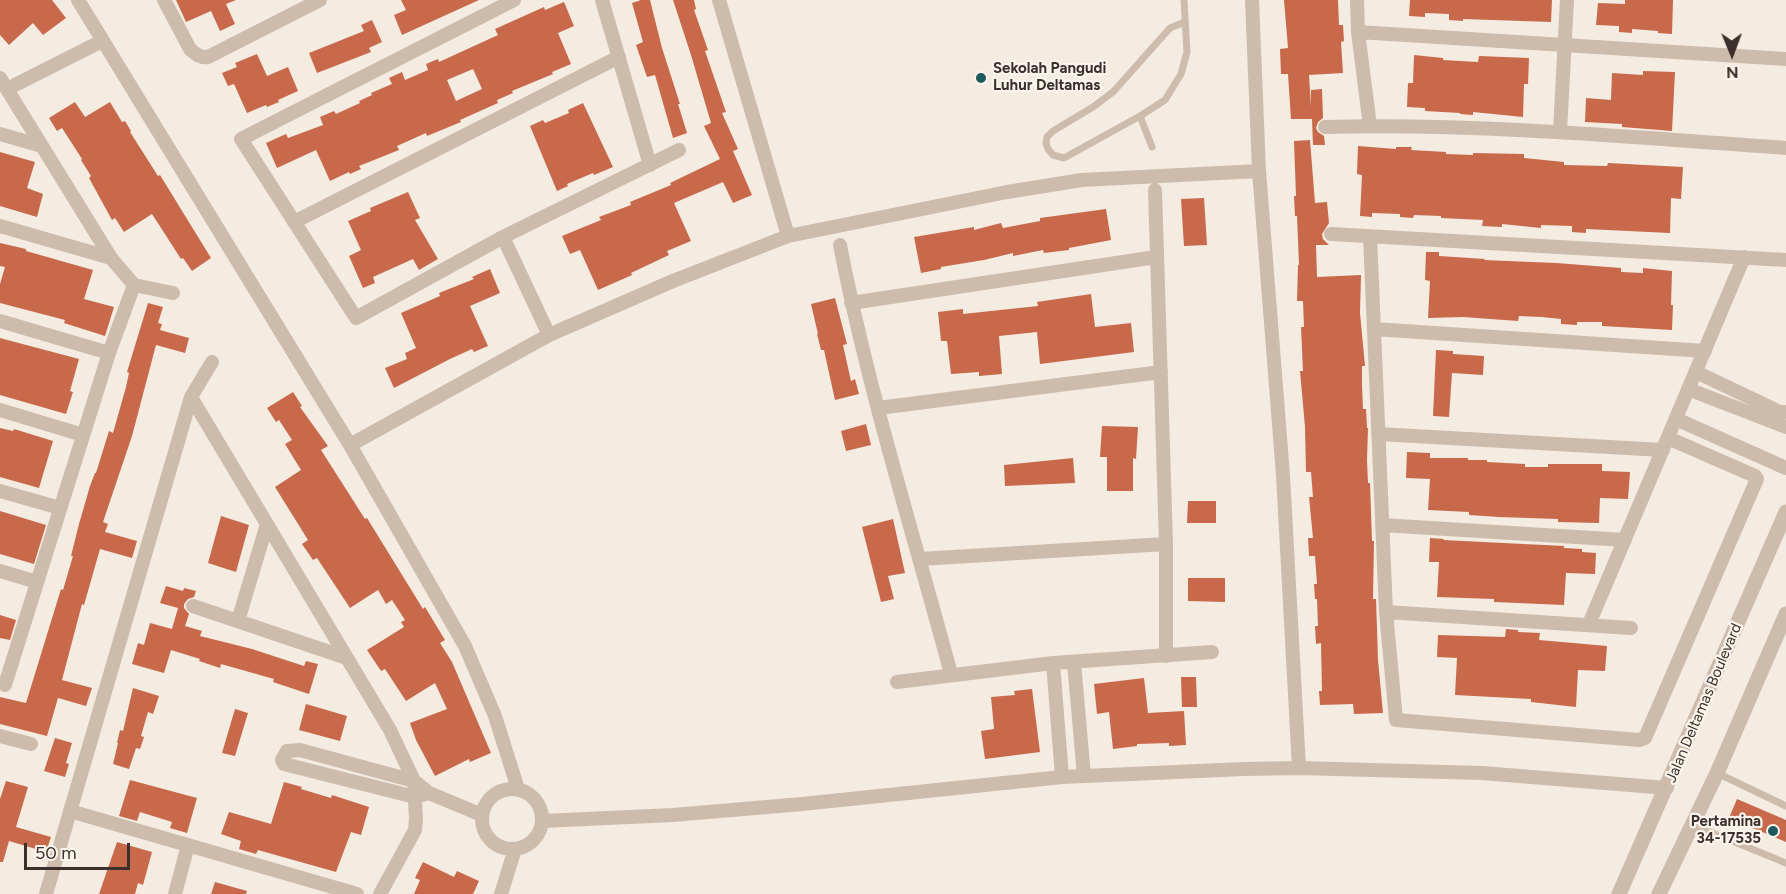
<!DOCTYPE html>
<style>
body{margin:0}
#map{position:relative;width:1786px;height:894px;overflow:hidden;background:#f4ebe1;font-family:Figtree,sans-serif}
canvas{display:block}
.north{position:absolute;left:1702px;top:24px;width:60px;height:60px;-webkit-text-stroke:4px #fbf5ee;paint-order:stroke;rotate:179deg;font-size:16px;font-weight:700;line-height:24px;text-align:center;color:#3b302b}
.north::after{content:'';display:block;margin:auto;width:21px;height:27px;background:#3b302b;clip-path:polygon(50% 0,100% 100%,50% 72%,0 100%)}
.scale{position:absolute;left:24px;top:843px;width:106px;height:27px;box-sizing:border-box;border:3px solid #3b302b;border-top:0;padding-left:8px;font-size:18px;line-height:21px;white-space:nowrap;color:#3b302b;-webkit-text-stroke:4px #fbf5ee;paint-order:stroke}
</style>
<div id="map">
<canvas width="1786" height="894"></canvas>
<div class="north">N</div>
<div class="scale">50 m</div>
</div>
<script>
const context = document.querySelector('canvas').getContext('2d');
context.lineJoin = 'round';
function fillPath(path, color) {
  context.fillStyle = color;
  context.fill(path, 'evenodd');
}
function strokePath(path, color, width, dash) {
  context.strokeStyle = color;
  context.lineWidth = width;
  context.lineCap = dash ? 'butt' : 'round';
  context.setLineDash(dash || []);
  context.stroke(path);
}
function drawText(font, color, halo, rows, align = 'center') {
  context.font = font + ' Figtree,sans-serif';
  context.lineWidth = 4.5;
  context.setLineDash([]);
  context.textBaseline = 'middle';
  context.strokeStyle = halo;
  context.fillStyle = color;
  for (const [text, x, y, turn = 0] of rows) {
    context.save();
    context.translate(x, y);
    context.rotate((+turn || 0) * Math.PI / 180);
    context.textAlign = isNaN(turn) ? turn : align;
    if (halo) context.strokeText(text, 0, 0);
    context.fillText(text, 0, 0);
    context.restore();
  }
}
fillPath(new Path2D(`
 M0,0H52L66,18L43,35L33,23L9,45L0,35Z
 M176,0H236L226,4L235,24L220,31L211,11L186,22Z
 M401,0H479L402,35L394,15L406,10Z
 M641,0H650L662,48L680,104H678L687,133L673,138L655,75L647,77L636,45L643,42L632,3Z
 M673,0H694L696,9L694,10L708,50L705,51L726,112L722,113L738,149L733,151L752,195L733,203L723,182L674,203L691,241L667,251L669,255L631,273L632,275L598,290L580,250L570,254L562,236L601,220L599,217L631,205L630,202L671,185L670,183L720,159L704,126L711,123L691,55Z
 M1284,0H1338L1339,25H1343L1344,41L1341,42L1343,73L1309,75L1311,107V90L1322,89L1323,118L1318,122L1316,128L1318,132L1324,136L1325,145H1313L1312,119H1291L1288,74H1281L1280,49L1288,48Z
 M1410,0H1552L1551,22L1463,19V21L1449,20V14L1425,13V17L1409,16Z
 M1625,0H1673L1672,34L1658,33V31L1632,29V33L1619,32V26L1596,25L1598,3L1625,4Z
 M564,2L574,26L558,33L571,64L552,72L553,74L512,91L513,93L497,100L498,103L460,120L461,122L427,136L426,133L397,146L399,150L359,166L361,169L350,174L349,172L330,181L316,150L277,168L266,143L286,134L288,138L323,125L320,117L334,111L336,114L360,103L359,101L372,95L371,93L392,84L389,78L402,72L405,80L428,70L426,64L438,59L439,62L498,35L495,29L544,7L545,10ZM473,69L482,89L456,101L447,80Z
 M372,20L382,42L369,48L371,52L317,73L309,53L364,31L361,25Z
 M257,54L267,76L288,67L298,91L278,100L279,102L267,107L266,105L247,113L234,84L228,86L222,73L237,67L235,63Z
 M1414,55L1443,58V60L1478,62L1479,56L1529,58L1528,84H1524L1523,117L1473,112V115L1460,114V113L1425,111V108L1407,107L1408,83H1413Z
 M1643,71L1675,72L1672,131L1622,127V124L1585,122L1586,98L1611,100L1612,73L1643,75Z
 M75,102L85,117L110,102L122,122L125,121L131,131L130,132L158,176L160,175L211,258L192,271L183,258L181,259L152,214L124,232L115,218L112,220L89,178L91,176L81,160L82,159L62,128L57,131L49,118Z
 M583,103L613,167L594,175L593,173L567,184L568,186L557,191L530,126L543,120L545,123L569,113L568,110Z
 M1310,140L1315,203L1327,202L1329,223L1322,234L1323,239L1329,245H1316L1317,277L1361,275L1360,313L1365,366H1362V386L1363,409H1366L1367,428H1368L1367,460L1368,483H1370L1372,541H1374L1373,599H1376L1378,660L1383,713L1354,714L1353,704L1320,705L1319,691H1322L1321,643L1316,644L1315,626H1318L1317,599H1315L1314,584H1317L1315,556H1309L1308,538H1313L1309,497H1313L1311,472H1306L1305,427L1300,371H1303L1301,327H1304L1303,301H1297L1298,265H1299L1297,216H1295L1294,196H1296L1294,141Z
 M1358,146L1396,149V147H1412L1411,150L1446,152V154L1473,155V153L1524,154V158L1564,162V165L1607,166L1608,163L1683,167L1681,199L1671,198L1670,233L1586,229V233L1572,232V226L1541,225V228L1502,224V227L1482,226L1483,220L1441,218V216L1414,215L1413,218L1400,217V214L1372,213V217L1360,216L1362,175L1357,174Z
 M0,152L35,162L27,188L43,194L37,217L0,206Z
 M408,192L420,218L415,220L438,259L419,270L413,259L373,277L375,283L363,288L349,256L361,250L348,221L371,211L370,208Z
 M1204,198L1207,245L1184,246L1181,199Z
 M1106,209L1111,240L1069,248V250L1044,253L1043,250L1013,256V253L984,260L941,267V269L921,273L914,237L974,227V230L1001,223L1003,228L1040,221V218Z
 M0,243L26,249V251L93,270L84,299L114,307L105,336L64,323L65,320L0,303V284L5,267L0,266Z
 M1426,252H1439V256L1485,259L1484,260L1556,263L1621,268V272L1643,273V268L1672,271L1671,305H1673L1672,330L1602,326V322H1577V325L1561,324V319L1542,317L1519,316L1518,321L1463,317L1428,318L1430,281L1425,280Z
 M490,269L500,293L470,306L488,346L474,352L472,349L450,359L394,388L385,368L407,359L405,353L416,348L401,313L440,296L439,293L474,279L472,277Z
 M1091,294L1095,327L1131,323L1134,352L1040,364L1037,332L999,336L1002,374L979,376V372L951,374L947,341H941L938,312L963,309V314L1038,306L1037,302Z
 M835,298L847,344L843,345L851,381L855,379L859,394L835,400L824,350H821L817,334H818L811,304Z
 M148,303L163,307L158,323L162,324L160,330L189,338L185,353L156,345L132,436L103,522L108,524L105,532L137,541L132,558L100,549L84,605L82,604L62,680L92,688L86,706L58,698L47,736L0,724V697L26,703L61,589L63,590L73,556H71L79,524L90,486L95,473H96L109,431L113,433L126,387L129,373L127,372Z
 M0,338L79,359L70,391L73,392L66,414L0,395Z
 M1436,350L1453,351V354L1484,356L1483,375L1452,373L1449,417L1433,416Z
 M293,392L302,406L300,407L328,446L321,450L365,519L367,518L423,609L425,607L445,640L440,643L452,662L491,753L470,762L469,759L435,776L416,740L410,723L447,709L435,683L406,701L385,669L381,671L367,650L404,627L401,622L405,620L392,600L386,604L378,590L350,608L317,558L313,560L302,544L308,540L275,487L301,470L285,444L292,440L279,420L276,422L267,408Z
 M866,424L871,445L846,451L841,431Z
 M1102,426L1138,427L1136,459L1133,458V491H1107V457H1100Z
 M0,428L13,431L14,429L53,441L39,488L0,477Z
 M1407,452L1430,453V458H1468V460H1487V462L1525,464V467H1548V464H1602V471L1630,472L1628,499L1600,498L1599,523L1558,522V519L1499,517L1469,515V512L1428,510L1430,479L1406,478Z
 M1073,458L1075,483L1005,486L1004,465Z
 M1188,501H1216V523H1187Z
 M0,511L46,525L34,564L0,554Z
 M221,516L249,525L236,572L208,563Z
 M893,519L905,573L888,576L894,599L881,602L862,527Z
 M1430,538L1444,539L1443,540L1564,546V548L1582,549V552L1596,553L1595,574L1566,573L1564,605L1494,602V599L1437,597L1439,562H1429Z
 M1188,578H1225V602L1188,601Z
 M166,586L183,591L184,588L196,591L194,597L188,599L184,604V608L189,614L185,626L202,631L200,636L252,649L304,666L306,661L318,664L309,694L273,682L274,679L221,664L220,668L199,661L200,659L171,650L164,673L132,664L138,643L144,645L150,623L172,629L178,608L160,603Z
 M0,615L16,620L10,640L0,638Z
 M1506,629L1518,630V632L1540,633L1539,640L1607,646L1605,671L1578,670L1576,707L1531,702V699L1455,695L1457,658L1437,657L1438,635L1505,637Z
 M1181,677H1196L1197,707H1182Z
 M1144,678L1148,713L1184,711L1186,745L1169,746V743L1137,744V746L1113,749L1109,712L1097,714L1094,684Z
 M133,688L159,696L153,714L148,712L141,736L144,737L140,749L136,748L129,769L113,764L118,743H117L120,730L123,731Z
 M1032,689L1040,752L985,759L981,731L994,729L991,697L1015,695L1014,691Z
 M306,704L347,716L340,741L299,730Z
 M235,709L248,713L235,756L222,753Z
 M55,738L72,743L66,763L69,764L65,777L44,771Z
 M130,780L197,798L187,833L170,828L172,822L140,812L137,821L119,816Z
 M6,781L28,787L16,827L51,837L46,852L9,841L3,862H0V799Z
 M284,782L302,787L301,789L331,798L332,795L369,807L361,835L351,832L336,872L258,850L256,854L239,849L241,841L221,834L229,812L271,824Z
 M1737,799L1786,820V842L1729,818Z
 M117,842L152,852L143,885L138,883L135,894H99Z
 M423,862L454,877L457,871L479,881L473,894H414L420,880L415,878Z
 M215,882L247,891L246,894H211Z`), '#c8694b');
strokePath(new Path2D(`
 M1184,0L1187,52L1181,74L1165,100L1140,116L1064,158L1053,155L1048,149L1046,143L1047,137L1053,131L1093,107L1113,92L1170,28L1185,22
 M1140,116L1152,147
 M1717,773L1786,806
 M1693,825L1786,863`), '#cdbbac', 7);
strokePath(new Path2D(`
 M78,0L350,445L465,646L495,716L518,789
 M164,0L190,49C195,54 200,58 208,57L320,0
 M514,0L241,139L356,318L503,237L679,150
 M602,0L650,165
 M719,0L788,236
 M1252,0L1259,171L1283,475L1299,768
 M1357,0L1358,32L1370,126
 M1358,32L1786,59
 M0,78L111,258L134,285L109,353L5,685
 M7,89L102,41
 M1325,127C1479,123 1633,137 1786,148
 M1560,131L1567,0
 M0,134L42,146
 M1155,190L1166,544V656
 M294,222L619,57
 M0,226L111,258
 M1331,234L1786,260
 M1370,236L1386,612L1396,720L1639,740L1645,738L1757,479L1755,476L1668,438
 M503,237L549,335
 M840,245C868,390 913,532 951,674
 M134,285L173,293
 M851,303L1156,257
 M0,321L109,353
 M1374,329L1705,351
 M1696,372L1780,412H1786
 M1688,389L1786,427
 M191,397L390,730L414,781L416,819L415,830L380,894
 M878,408L1161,372
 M0,410L83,435
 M1676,419L1786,468
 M1378,434L1663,450
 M350,445L549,335L673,281L788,236L1007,192L1082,180L1259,171
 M0,491L60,508
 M1382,525L1625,540
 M920,559L1166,544
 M0,571L37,582
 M193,606L347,658
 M1386,612L1631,628
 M238,621L267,524
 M1589,624L1744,257
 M1074,662L1084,776
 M1053,663L1062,777
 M897,682L1053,663L1212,652
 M0,736L31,744
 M482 819a30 30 0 1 1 60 0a30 30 0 1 1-60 0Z
 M429,793L415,797L284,764L282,760L287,751L300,750L414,781L429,793L482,815
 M70,811L357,894
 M542,821L673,815L802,804L1062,777L1244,769L1299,768L1482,773L1667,788
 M46,894L191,397L212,362
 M175,894L188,845
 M501,894L515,849`), '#cdbbac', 14);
strokePath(new Path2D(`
 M1619,894L1786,512
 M1659,894L1717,773L1786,614`), '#cdbbac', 15);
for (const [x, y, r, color] of [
 [981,78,6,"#1f5a5e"],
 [1773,831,6,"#1f5a5e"]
]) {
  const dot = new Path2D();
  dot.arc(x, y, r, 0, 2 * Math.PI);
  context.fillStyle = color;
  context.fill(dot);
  strokePath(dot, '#fbf5ee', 2);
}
drawText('bold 15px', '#3b302b', '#fbf5ee', [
 ["Sekolah Pangudi",993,69],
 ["Luhur Deltamas",993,86],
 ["Pertamina",1761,822,"right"],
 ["34-17535",1761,839,"right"]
], 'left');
drawText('15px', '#3b302b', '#fbf5ee', [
 ["Jalan Deltamas Boulevard",1704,703,-67]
]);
</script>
